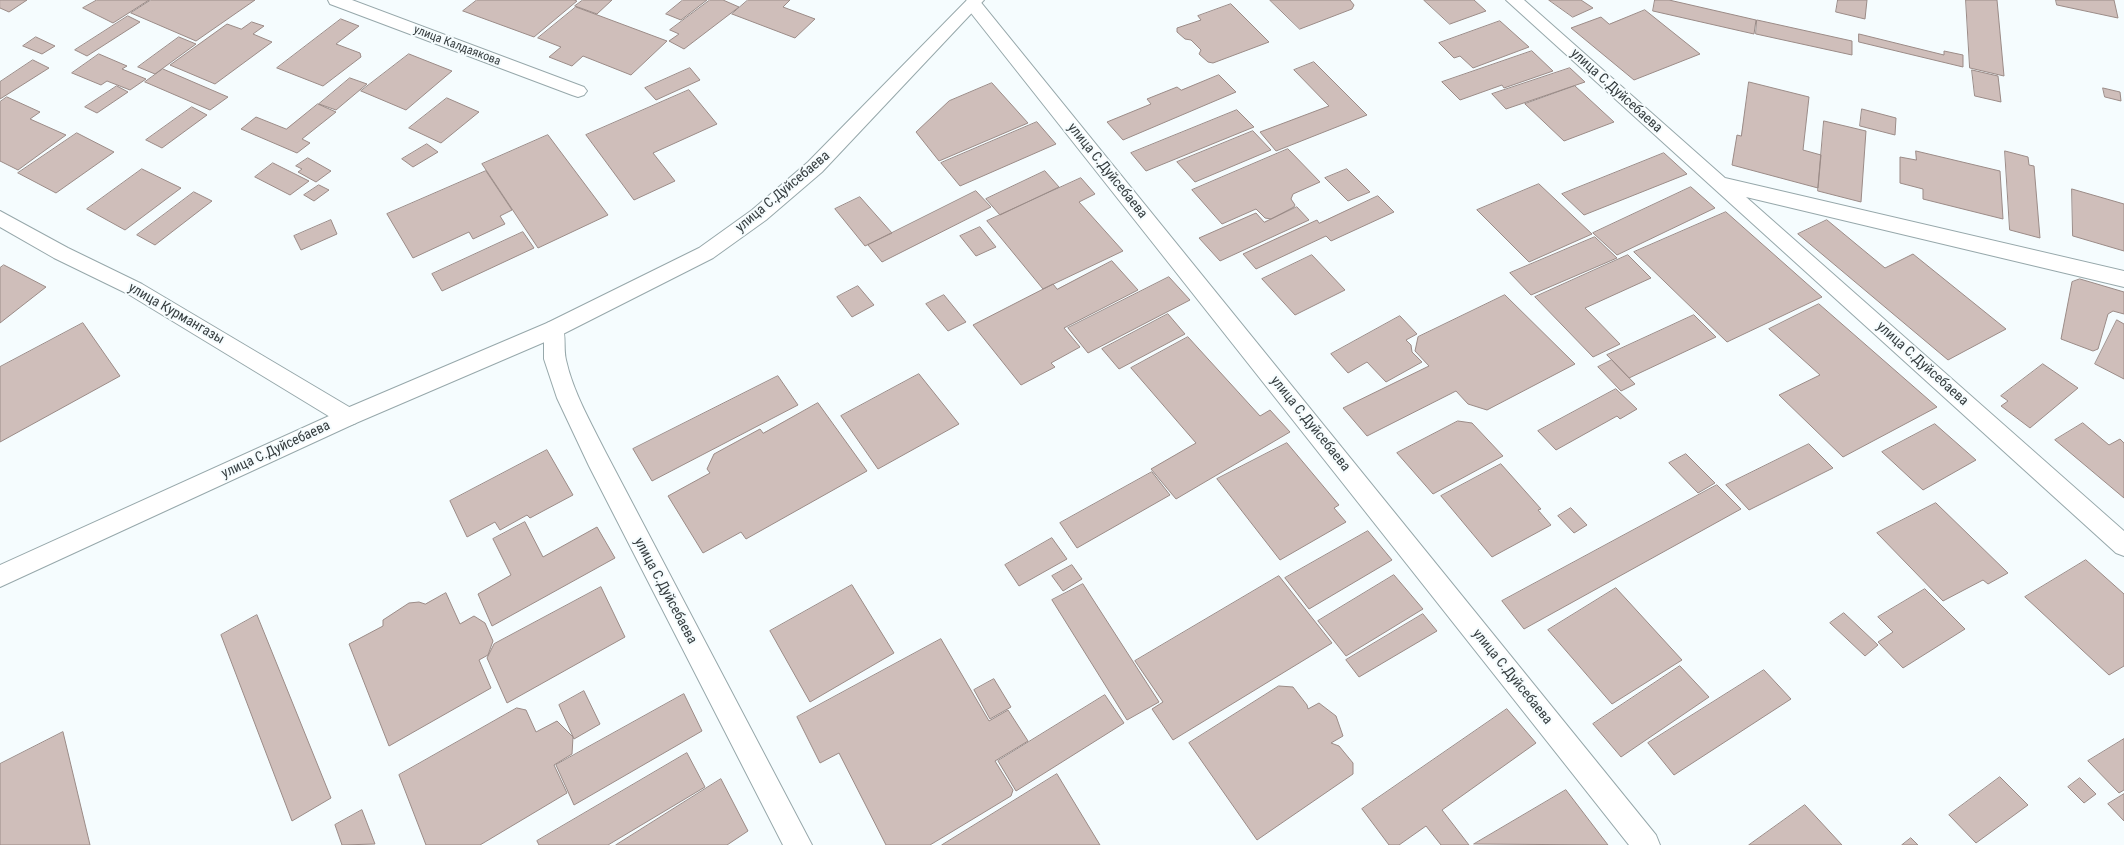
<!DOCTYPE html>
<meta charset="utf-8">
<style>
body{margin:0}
canvas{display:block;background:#f5fcfe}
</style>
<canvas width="2124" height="845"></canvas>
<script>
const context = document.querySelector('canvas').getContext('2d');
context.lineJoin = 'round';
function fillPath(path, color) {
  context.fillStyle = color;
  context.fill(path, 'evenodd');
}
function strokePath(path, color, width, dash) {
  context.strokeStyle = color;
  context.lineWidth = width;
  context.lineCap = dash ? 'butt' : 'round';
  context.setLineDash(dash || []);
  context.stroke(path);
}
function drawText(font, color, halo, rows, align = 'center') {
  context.font = font + ' "Roboto Condensed",sans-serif';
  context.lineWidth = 4;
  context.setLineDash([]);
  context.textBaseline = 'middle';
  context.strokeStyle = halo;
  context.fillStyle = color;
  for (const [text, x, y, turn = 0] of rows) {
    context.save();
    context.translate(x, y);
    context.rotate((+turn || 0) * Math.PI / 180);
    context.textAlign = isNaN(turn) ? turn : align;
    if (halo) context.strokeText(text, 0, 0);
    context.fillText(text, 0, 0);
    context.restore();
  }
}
const building = new Path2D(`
 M0,0H27L9,12L0,8Z
 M97,0H149L113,23L83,8Z
 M151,0H255L196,41L131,13Z
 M477,0H574L577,1L534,37L463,11Z
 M583,0H612L597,14L575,6Z
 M683,0H707L681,20L666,14Z
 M710,0H723L739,7L684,49L669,41L679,34L670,30Z
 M748,0H790L783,7L815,19L795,38L732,14Z
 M1270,0H1350L1354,5L1352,9L1300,29Z
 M1424,0H1474L1486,11L1450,24Z
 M1549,0H1581L1593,8L1573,17Z
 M1655,0H1669L1756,20L1754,34L1653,11Z
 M1838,0H1867L1865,19L1836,12Z
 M1966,0H1997L2004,76L1970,68Z
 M2056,0H2114L2118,18L2057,5Z
 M1231,4L1269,42L1213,63L1208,62L1199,54L1201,50L1191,40L1185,39L1177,32V28L1201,20L1198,16Z
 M576,7L667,41L631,75L583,56L572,66L549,57L561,47L538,38Z
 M1645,10L1700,54L1634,80L1571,28L1601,17L1609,24Z
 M128,16L140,22L87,56L75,50Z
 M341,19L359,26L336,44L360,53L361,57L323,86L277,68Z
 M1757,20L1852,41V55L1756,34Z
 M1500,21L1529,47L1473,68L1460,56L1454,58L1439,43Z
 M252,22L264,26L253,34L272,42L215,84L170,65L227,24L241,29Z
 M1859,34L1944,55V51L1963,55V67L1859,42Z
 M36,37L55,46L42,54L23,46Z
 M179,37L196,44L155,74L138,67Z
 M1532,51L1553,71L1504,88L1502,85L1460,100L1442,82Z
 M99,54L127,66L122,69L146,79L130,90L107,81L101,85L72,73Z
 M409,54L452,71L406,110L361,91Z
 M33,60L49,68L0,99V82Z
 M1314,62L1367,115L1276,151L1260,132L1329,106L1294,70Z
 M690,68L700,80L656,100L645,88Z
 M1570,68L1585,82L1506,109L1492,94Z
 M163,69L228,97L210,110L145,82Z
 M1972,70L1998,76L2001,102L1975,96Z
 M1219,75L1236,92L1123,140L1107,122L1151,104L1147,99L1177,87L1181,90Z
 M350,78L367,84L336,110L319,104Z
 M1749,82L1809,97L1803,150L1821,155L1818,188L1732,165L1737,135L1741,136Z
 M992,83L1028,123L939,161L916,132L949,101Z
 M117,86L128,92L97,113L85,107Z
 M1575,86L1614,122L1564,141L1525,104Z
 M2103,88L2120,92L2121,101L2105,97Z
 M689,90L717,124L653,153L675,181L634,200L586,135Z
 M7,97L40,112L30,119L66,135L18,170L0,161V102Z
 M447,98L479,112L441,143L409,128Z
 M318,104L336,112L302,139L310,143L297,153L241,129L256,117L286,129Z
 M192,107L207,115L162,148L146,140Z
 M1862,109L1896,118L1895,135L1860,126Z
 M1237,110L1254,127L1146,171L1131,153Z
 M1824,121L1866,131L1861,202L1818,191Z
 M1037,122L1056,144L960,186L941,163Z
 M1253,131L1271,150L1195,182L1177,162Z
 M77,133L114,152L56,193L18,173Z
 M548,135L608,215L538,248L482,164Z
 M427,144L438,152L413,167L402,159Z
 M1288,149L1320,182L1293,194L1291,199L1295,205L1294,207L1271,219L1265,218L1256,209L1222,224L1192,190Z
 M1916,151L2000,171L2003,219L1923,199V189L1900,183V157L1916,160Z
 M2005,151L2028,157L2029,165L2034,166L2040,238L2010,230Z
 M1664,153L1687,174L1584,215L1562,194Z
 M308,158L331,171L316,182L298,172L302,169L296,166Z
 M273,163L309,181L290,195L255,177Z
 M142,169L181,188L125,230L87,209Z
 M1347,169L1370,192L1348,201L1325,178Z
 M486,171L512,210L500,216L505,224L473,239L469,232L413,258L387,214Z
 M1045,171L1059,187L1000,215L986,199Z
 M1081,178L1095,194L1079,202L1123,251L1043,289L987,221Z
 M1539,184L1592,234L1529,262L1477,210Z
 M319,185L329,190L314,201L304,195Z
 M1691,187L1715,208L1617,255L1593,233Z
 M2072,189L2124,204V251L2073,236Z
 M976,191L991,207L882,262L868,245Z
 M194,192L212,201L155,245L137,235Z
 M1378,196L1394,212L1331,241L1326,236L1256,269L1243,254L1317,220L1319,223Z
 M860,197L892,233L865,246L835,209Z
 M1297,207L1309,220L1220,261L1199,238L1256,213L1264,222Z
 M1726,212L1822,297L1727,342L1634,252Z
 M331,220L337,234L301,250L294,236Z
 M1827,220L1885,268L1913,254L2006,329L1948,360L1798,234Z
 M980,227L996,247L976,256L960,236Z
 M523,232L534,248L442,291L432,274Z
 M1595,237L1617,258L1531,295L1510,273Z
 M1312,255L1345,290L1295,315L1262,279Z
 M1628,255L1651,278L1585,308L1620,344L1593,357L1535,297Z
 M1112,261L1138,290L1064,328L1080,347L1051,363L1055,367L1021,385L973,325L1053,284L1057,289Z
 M4,265L46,287L0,323V268Z
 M1169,277L1190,300L1088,353L1068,328Z
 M2080,279L2124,292V314L2113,311L2108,314L2098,349L2093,351L2061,339L2072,282Z
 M858,286L874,305L852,317L837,297Z
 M944,295L966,322L948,331L926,304Z
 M1505,295L1575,364L1487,410L1468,404L1456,391L1367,436L1343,408L1429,366L1415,351L1418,337Z
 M1819,304L1937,407L1843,457L1779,395L1820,375L1769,329Z
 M1168,314L1185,334L1119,369L1102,349Z
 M1694,315L1716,337L1629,378L1607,355Z
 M1400,316L1417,334L1406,340L1411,345L1412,352L1422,362L1386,382L1367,362L1348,373L1331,354Z
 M2117,320L2124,324V379L2095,364Z
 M83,323L120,376L0,442V367Z
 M1188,337L1260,416L1270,410L1290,432L1176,499L1151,469L1196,443L1131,368Z
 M1612,360L1635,384L1621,391L1598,367Z
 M2043,364L2078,388L2030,428L2001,406L2008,401L2001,396Z
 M919,374L959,424L878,469L841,416Z
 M778,376L798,405L652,481L633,449Z
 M1616,389L1637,409L1620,419L1617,416L1556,450L1538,431Z
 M818,403L867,471L746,539L741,532L703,553L668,496L710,473L707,469L714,454L760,429L763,433Z
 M1458,421L1472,423L1503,456L1433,494L1397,453Z
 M2083,423L2109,445L2120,439L2124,443V498L2055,440Z
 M1935,424L1976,460L1923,490L1882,452Z
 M1287,443L1339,505L1334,508L1346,522L1280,560L1217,479Z
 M1809,444L1833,468L1749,510L1726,485Z
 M547,450L573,495L530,518L527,515L500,530L495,522L467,537L450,501Z
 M1686,454L1715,483L1698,493L1669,463Z
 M1501,464L1541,509L1538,510L1551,525L1492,557L1441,496Z
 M1152,472L1170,495L1077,548L1060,523Z
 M1717,485L1741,509L1524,629L1502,601Z
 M1936,503L2008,573L1988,584L1983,580L1943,601L1877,533Z
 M1571,508L1587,525L1574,533L1558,516Z
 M525,522L543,557L597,527L615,558L492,626L478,594L511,575L493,539Z
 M1368,531L1392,560L1309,609L1285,578Z
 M1052,538L1067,559L1019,586L1005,565Z
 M2086,560L2124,594V666L2109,675L2025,597Z
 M1072,565L1082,579L1063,591L1052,576Z
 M1394,575L1423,609L1346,656L1318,621Z
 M1279,576L1332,643L1173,740L1152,709L1163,702L1135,661Z
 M1083,584L1159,702L1127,720L1052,600Z
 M852,585L894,653L810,702L770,631Z
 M601,587L625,637L507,703L487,658L494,644Z
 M1616,588L1682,660L1612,704L1548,630Z
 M1925,589L1965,629L1903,668L1878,642L1893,632L1878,617Z
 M446,593L460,624L474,616L485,623L493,641L488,655L479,660L491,688L389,746L349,644L383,626V620L409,603L419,602L425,604Z
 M1844,613L1878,645L1865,656L1830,623Z
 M1423,614L1437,631L1359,677L1346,660Z
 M257,615L331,798L292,821L221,635Z
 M941,639L989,721L1008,710L1028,741L995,761L1013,790L1011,796L930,845H886L839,753L820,763L797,717Z
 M1680,666L1709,697L1621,757L1593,724Z
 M1764,670L1791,699L1674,775L1648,743Z
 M994,679L1011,707L990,719L974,690Z
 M1279,686L1293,687L1307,705L1308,709L1319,703L1336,716L1343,736L1331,743L1339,746L1353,763V774L1257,840L1189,743Z
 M584,691L600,724L574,739L559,705Z
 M684,694L702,731L574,805L556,765Z
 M1105,695L1124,723L1016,791L998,761Z
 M517,708L526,710L536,732L557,721L573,737L572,754L554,765L567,793L480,845H426L399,775Z
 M1507,709L1536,743L1442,810L1469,845H1441L1426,826L1399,845H1389L1362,809Z
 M63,732L90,845H0V764Z
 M2124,739V790L2119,793L2088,761Z
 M687,753L705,787L608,845H539L537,841Z
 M1057,774L1100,845H942Z
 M2000,777L2028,805L1976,843L1949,815Z
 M2080,778L2096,794L2084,803L2068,787Z
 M721,779L748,831L727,845H616Z
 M1566,790L1608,845L1474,844Z
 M2124,794V821L2108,804Z
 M1805,805L1842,845H1749Z
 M362,810L375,844L342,845L335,825Z
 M1911,838L1918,845H1902Z`);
fillPath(building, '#cfbeba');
strokePath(building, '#9b8b87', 1);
const minor = new Path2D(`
 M328,0H352L584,87L587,91L584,95L578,97L572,95L330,4Z
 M967,0H979L1656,835L1660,845H1629L967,8L965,4Z
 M1506,0H1524L1725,178L2124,271V287L1746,197L2124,531V556L2116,553Z
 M0,211L68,248L142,284L356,411L359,417L356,423L348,426L340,423L128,294L54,258L0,227Z
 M554,321L561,323C567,335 563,347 566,360C573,392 591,423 606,453L812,845H783L589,466L557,398L544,359V329L547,323Z`);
const tertiary = new Path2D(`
 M967,0H984L822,172L766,220L713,258L561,335L356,423L0,587V565L340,411L547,323L699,248L752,210L808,162Z`);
strokePath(minor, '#97a8ab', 2);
strokePath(tertiary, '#97a8ab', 2);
fillPath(minor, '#fff');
fillPath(tertiary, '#fff');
drawText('12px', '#373e40', '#f5fcfe', [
 ["улица Калдаякова",457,46,21]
]);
drawText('14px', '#373e40', '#f5fcfe', [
 ["улица С.Дуйсебаева",1616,91,42],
 ["улица С.Дуйсебаева",1107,171,51],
 ["улица С.Дуйсебаева",783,192,-40],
 ["улица Курмангазы",176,314,30],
 ["улица С.Дуйсебаева",1922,364,42],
 ["улица С.Дуйсебаева",1310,424,51],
 ["улица С.Дуйсебаева",276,450,-25],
 ["улица С.Дуйсебаева",665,591,62],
 ["улица С.Дуйсебаева",1512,677,51]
]);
</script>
